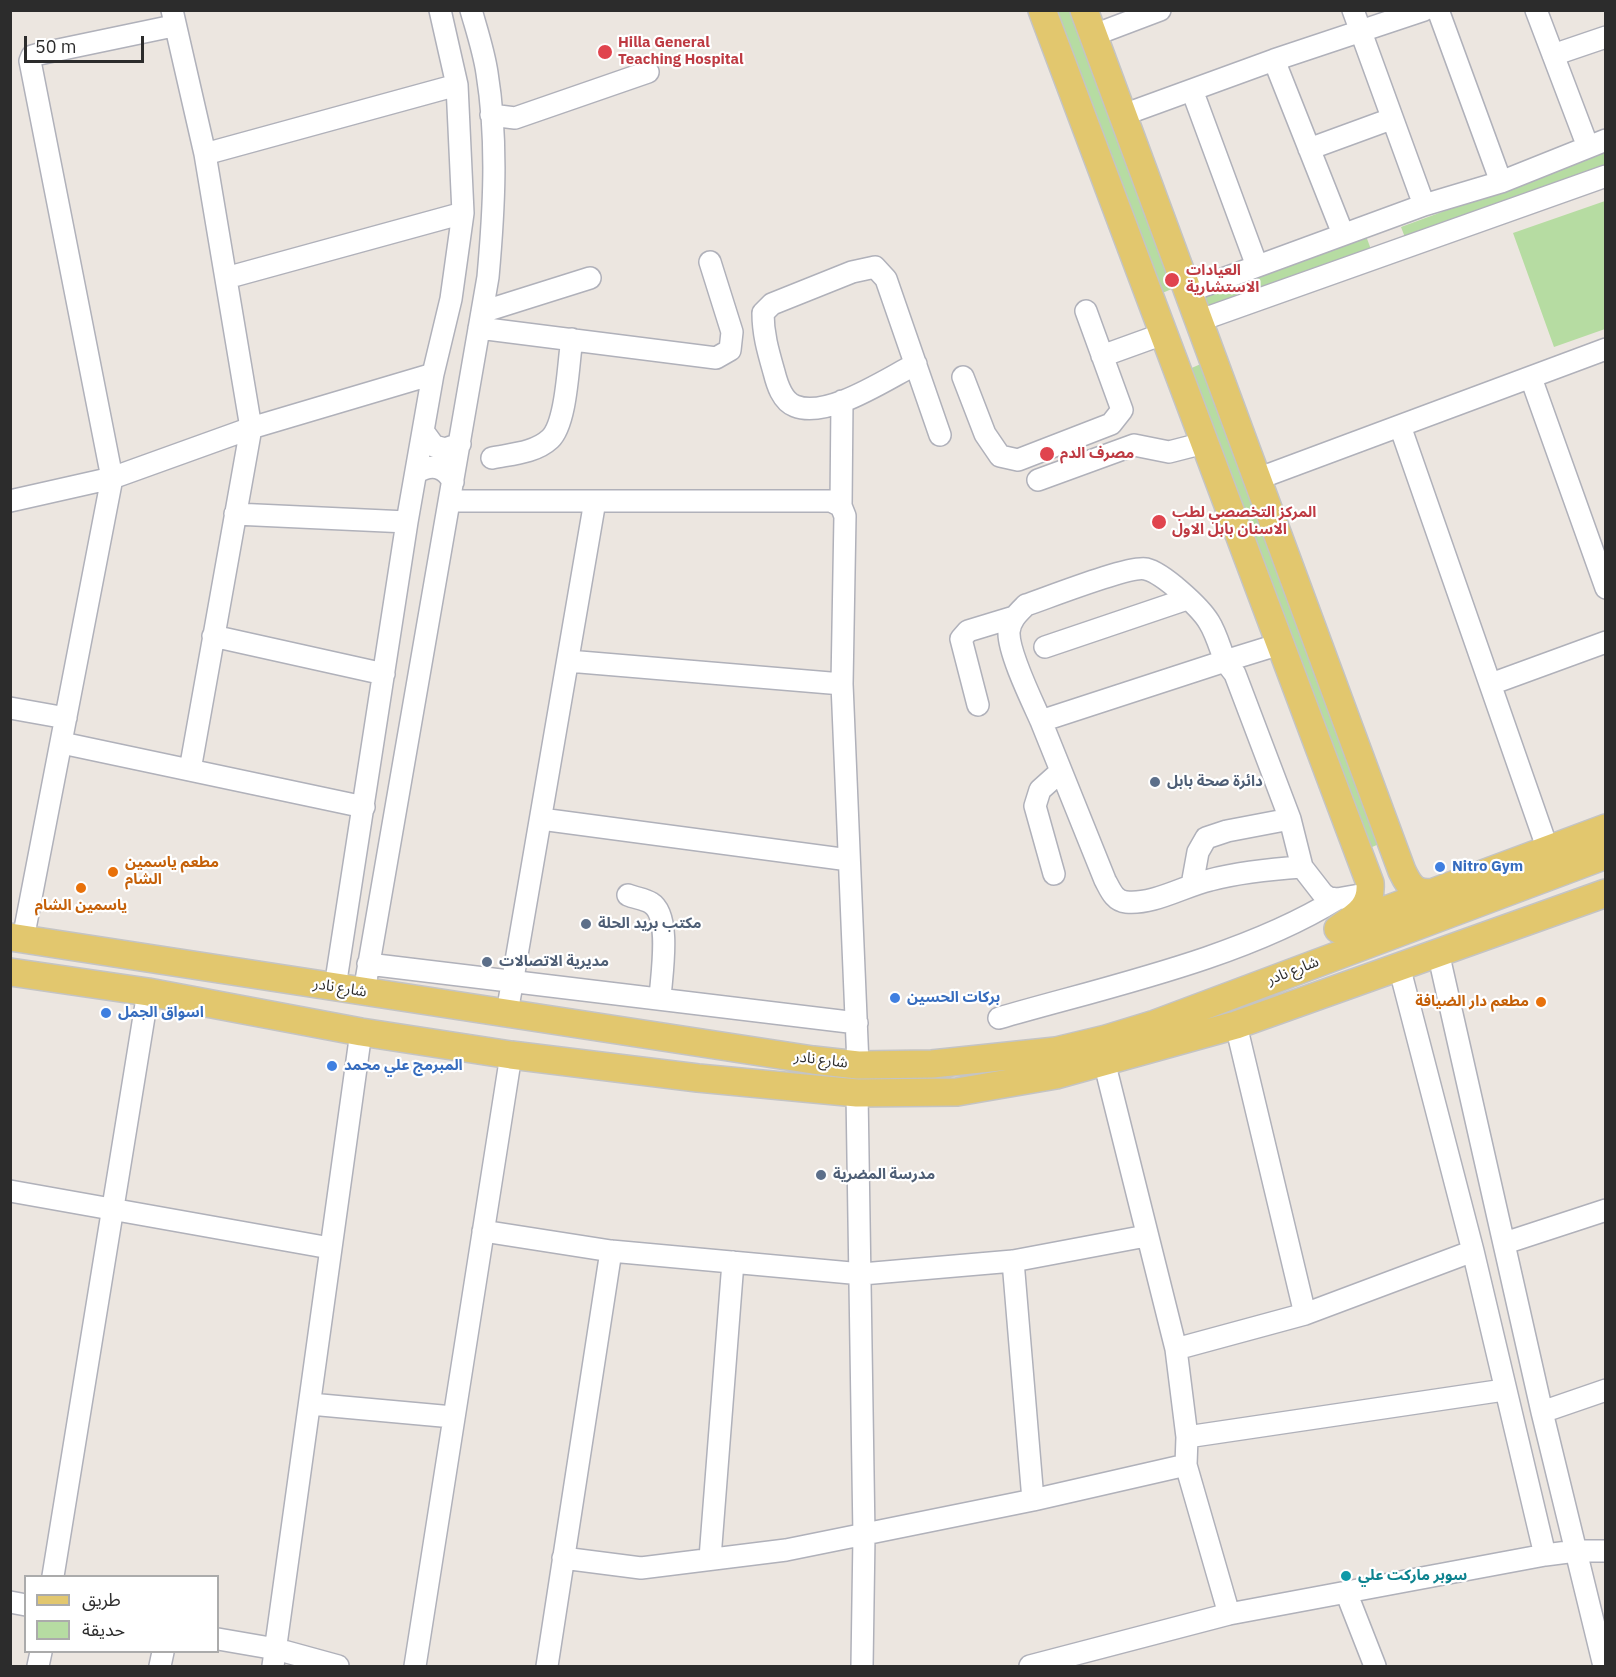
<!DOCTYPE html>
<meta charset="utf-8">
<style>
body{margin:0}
#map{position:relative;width:1616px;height:1677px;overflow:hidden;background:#ece6e0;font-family:"IBM Plex Sans","Noto Sans Arabic",sans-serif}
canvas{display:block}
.frame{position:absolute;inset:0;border:12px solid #2c2c2c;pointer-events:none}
.legend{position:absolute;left:24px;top:1575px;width:195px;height:78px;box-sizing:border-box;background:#fff;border:2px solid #ababab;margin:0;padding:8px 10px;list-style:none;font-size:18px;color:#2c2c2c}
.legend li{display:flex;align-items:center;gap:12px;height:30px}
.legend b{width:30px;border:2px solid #ababab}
.scale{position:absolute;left:24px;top:36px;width:120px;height:27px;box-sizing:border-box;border:3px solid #2c2c2c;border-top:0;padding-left:8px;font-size:18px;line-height:21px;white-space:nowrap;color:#2c2c2c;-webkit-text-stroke:4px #fff;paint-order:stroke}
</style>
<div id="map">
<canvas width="1616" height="1677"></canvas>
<div class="frame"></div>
<ul class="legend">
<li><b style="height:8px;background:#e2c76e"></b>طريق</li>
<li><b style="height:16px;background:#b6dca2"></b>حديقة</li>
</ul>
<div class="scale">50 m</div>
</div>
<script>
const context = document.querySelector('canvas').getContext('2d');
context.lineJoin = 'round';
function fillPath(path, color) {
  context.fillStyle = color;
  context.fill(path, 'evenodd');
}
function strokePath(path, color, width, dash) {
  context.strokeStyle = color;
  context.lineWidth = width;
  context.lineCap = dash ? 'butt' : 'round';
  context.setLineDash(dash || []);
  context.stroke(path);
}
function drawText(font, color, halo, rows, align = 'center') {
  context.font = font + ' "IBM Plex Sans","Noto Sans Arabic",sans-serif';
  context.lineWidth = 4.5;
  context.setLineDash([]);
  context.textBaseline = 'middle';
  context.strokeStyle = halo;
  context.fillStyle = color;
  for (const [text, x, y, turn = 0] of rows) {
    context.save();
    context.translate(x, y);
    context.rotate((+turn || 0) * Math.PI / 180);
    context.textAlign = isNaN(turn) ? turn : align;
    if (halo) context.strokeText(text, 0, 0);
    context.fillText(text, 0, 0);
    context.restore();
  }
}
fillPath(new Path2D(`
 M1056,11H1074L1174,288L1160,294Z
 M1605,152V168L1406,240L1401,227Z
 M1605,201V329L1554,347L1513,233Z
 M1366,236L1372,252L1208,311L1202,296Z
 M1203,363L1379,844L1363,851L1187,370Z`), '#b6dca2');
const minor = new Path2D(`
 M172,10L205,154L251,428L190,770
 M1353,10L1424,205
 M1438,10L1501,182
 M1536,10L1588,147
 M1094,35L1160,10
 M1553,55L1606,37
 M1274,60L1343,234
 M1192,90L1257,266
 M491,115L515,118L648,72
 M1123,115L1274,60L1424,10
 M1309,149L1391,119
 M205,154L457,85
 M226,278L463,213
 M1187,292L1424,205L1501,182L1606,140
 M482,312L590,278
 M1198,321L1606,176
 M479,328L716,358L730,350L732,332L710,262
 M1102,356L1163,334
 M916,364C886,379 828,419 795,406C782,401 777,384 774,372C768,351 763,334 763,313L772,304L852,272L875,267L886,279L940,435
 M963,377L985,434L1000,456L1018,460L1111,424L1122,410L1086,311
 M1531,378L1606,588
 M842,401L841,506L845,516L842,684L858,1065
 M1400,426L1548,850
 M423,431L434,446L445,449L460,444
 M492,458C511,454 535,453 550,439C567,423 568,363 572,339
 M416,473C431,463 445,466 453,482
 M1257,479L1606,349
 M1038,480L1134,445L1169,452L1204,443
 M10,501L112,478L251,428L433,374
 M450,501H831L841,506
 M235,514L407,522
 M213,636L384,674
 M1045,647L1187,599
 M568,661L842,684
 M1491,684L1606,642
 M978,705L961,639L968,631L1014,617
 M10,708L66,718
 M1041,721C1032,701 1008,652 1009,632C1010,620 1018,613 1026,605C1047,598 1130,565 1146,569C1163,573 1200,607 1209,622C1216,633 1220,648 1225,661L1280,644
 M62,743L364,807
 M541,819L849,860
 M1302,867C1271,869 1240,872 1210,880C1184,886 1153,905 1126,902C1114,901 1110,889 1105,880L1041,721L1225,661L1235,674L1290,819L1302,867L1323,894L1329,898L1337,899L1371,893
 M1054,874L1035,806L1040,790L1060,772
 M1192,885L1198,852L1206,838L1227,831L1290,819
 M628,895C635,898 645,899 651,903C672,916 661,977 660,999
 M23,939L112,478L30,61L32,56L39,54L173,26
 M1438,952L1542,1412L1604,1666
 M368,964L857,1023
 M1399,966L1473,1251L1545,1555
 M335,987L407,522L433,374L451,299L463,213L457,85L440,10
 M364,992L488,277C494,210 498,141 487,73C484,52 477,31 471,10
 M507,1013L595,501
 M999,1018C1106,987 1242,958 1337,899
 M1236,1025L1305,1314
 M1104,1061L1176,1349L1187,1437L1186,1465L1229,1614
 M857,1093L864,1536L862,1666
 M10,1191L330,1248
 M483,1231L611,1251L862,1274L1013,1261L1146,1236
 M1505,1243L1606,1210
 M1013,1261L1033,1500
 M1176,1349L1305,1314L1473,1251
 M310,1404L453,1417
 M1542,1412L1606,1390
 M1187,1437L1504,1390
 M563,1558L641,1568L786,1550L1033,1500L1186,1465
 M710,1558L733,1262
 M53,1576L148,992
 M1346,1592L1375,1666
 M10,1602L26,1605
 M218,1639L276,1649L338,1666
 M38,1666L41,1652
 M160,1666L163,1652
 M273,1666L361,1032
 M415,1666L511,1055
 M547,1666L611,1251
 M1030,1666L1229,1614L1545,1555L1576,1551H1606`);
const major = new Path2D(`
 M1042,10L1370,883C1372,908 1356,916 1338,929
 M1084,10L1402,871C1410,888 1416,895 1436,892
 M1351,923L1606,828
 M10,937L813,1060L858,1065L932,1064L1056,1051L1106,1039L1155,1024L1606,855
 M10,972L148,992L361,1032L511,1055L698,1078L857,1093L957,1092L1056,1075L1236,1025L1606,893`);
strokePath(minor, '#b0b1ba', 24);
strokePath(major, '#c4c4c4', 30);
strokePath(minor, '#fff', 21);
strokePath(major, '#e2c76e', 27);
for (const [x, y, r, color] of [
 [605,52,8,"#e0444e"],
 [1172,280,8,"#e0444e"],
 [1047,454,8,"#e0444e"],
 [1159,522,8,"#e0444e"],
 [1155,782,6,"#5c6f8a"],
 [1440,867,6,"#3f7fe0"],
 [113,872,6,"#e8710a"],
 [81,888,6,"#e8710a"],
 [586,924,6,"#5c6f8a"],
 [487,962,6,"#5c6f8a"],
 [895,998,6,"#3f7fe0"],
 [1541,1002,6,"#e8710a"],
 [106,1013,6,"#3f7fe0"],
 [332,1066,6,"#3f7fe0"],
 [821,1175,6,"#5c6f8a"],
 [1346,1576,6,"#0f9aa8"]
]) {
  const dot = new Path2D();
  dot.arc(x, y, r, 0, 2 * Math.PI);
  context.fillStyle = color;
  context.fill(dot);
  strokePath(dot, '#fff', 2);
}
drawText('bold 15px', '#be3a42', '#fff', [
 ["Hilla General",618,43],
 ["Teaching Hospital",618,60],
 ["العيادات",1186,271],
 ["الاستشارية",1186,288],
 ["مصرف الدم",1060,454],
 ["المركز التخصصي لطب",1172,513],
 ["الاسنان بابل الاول",1172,530]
], 'left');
drawText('bold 15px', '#4e5e75', '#fff', [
 ["دائرة صحة بابل",1167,782],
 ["مكتب بريد الحلة",598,924],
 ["مديرية الاتصالات",499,962],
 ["مدرسة المضرية",833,1175]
], 'left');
drawText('bold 15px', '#c56008', '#fff', [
 ["مطعم ياسمين",125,863],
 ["الشام",125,880],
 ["ياسمين الشام",81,906,"center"],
 ["مطعم دار الضيافة",1529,1002,"right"]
], 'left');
drawText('bold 15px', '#366cbe', '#fff', [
 ["Nitro Gym",1452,867],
 ["بركات الحسين",907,998],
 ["اسواق الجمل",118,1013],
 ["المبرمج علي محمد",344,1066]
], 'left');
drawText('15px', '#2c2c2c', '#fff', [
 ["شارع نادر",1293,971,-21],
 ["شارع نادر",340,988,9],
 ["شارع نادر",821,1060,7]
]);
drawText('bold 15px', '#0d838f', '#fff', [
 ["سوبر ماركت علي",1358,1576]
], 'left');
</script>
